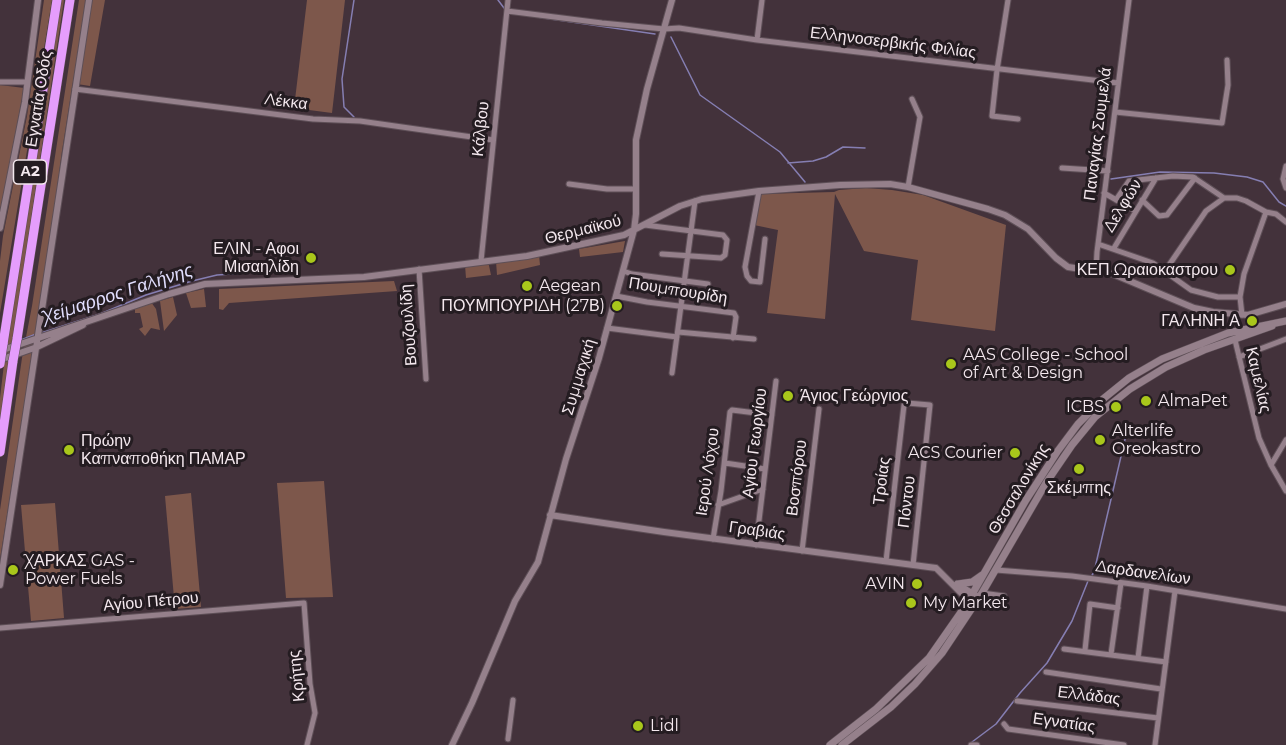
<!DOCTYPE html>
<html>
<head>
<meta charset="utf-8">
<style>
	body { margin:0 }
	canvas { display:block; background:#43323b }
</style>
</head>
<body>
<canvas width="1286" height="745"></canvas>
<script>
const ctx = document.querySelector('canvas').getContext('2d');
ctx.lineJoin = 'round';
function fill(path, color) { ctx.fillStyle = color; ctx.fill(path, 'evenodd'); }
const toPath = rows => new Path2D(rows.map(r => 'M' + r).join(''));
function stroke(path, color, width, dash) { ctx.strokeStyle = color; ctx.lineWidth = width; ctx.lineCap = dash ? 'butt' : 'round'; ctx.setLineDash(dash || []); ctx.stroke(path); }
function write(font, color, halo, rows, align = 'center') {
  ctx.font = font + ' Montserrat,sans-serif'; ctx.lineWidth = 6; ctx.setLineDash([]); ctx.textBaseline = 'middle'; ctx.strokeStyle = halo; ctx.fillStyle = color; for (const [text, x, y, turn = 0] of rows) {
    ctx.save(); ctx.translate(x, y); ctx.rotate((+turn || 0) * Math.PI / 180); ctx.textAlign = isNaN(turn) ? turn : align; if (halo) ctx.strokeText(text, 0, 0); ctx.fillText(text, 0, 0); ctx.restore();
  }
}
const green = toPath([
	[44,0,52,0,0,313,0,261,3,236,27,116],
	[61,0,64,0,0,425,0,398,4,364],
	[79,0,86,0,62,151,48,256,0,559,0,510,22,358,32,306],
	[91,0,105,0,90,86,77,84],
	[307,0,345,0,332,113,294,108],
	[0,85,24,88,0,215],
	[866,188,892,190,923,195,1006,225,995,331,911,320,918,260,864,251,835,194,825,319,767,313,778,230,754,225,760,194,834,192,839,190],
	[625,241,623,252,580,257,579,249],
	[539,255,540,265,497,275,496,261],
	[488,261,491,275,466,278,465,265],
	[394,281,397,291,229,303,223,310,219,309,219,289],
	[204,289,206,307,191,308,186,293],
	[173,297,177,315,164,331,160,301],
	[151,302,156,309,160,330,151,328,145,336,139,329,143,327,140,313,135,313,135,309],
	[324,481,333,597,286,598,277,483],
	[191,493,201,607,175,609,165,496],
	[55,503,64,618,31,621,21,505]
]);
const stream = toPath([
	[354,0,342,79,344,107,354,117],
	[498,0,504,8],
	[537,17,655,34],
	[671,37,700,95,780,152,805,182],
	[788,163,813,161,826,157,843,147,865,148],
	[1111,179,1160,172,1214,173,1247,177,1263,182,1279,202,1286,206],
	[41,333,100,314,146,295,192,281,217,275,246,273],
	[21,340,36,334],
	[1091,577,1094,572,1126,435],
	[972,742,996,724,1020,693,1047,663,1072,621,1088,581]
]);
const minor = toPath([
	[1008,0,997,70,992,116,1018,119],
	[507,11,602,23,664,29,679,28,757,40,1118,83],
	[757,40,762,0],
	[0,82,26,82],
	[75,89,313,119,360,121,493,140],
	[1115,112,1222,123,1228,85,1227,60],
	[1286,166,1283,179,1286,188],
	[1062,168,1108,171],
	[569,184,607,189,636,189],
	[908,187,920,117,912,99],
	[759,191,745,267,747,276,751,281,760,282,765,239],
	[1104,193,1136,211],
	[1116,200,1129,181,1173,176,1193,177,1224,198],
	[1142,200,1159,216,1167,215,1195,178],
	[645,225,723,235,727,240,725,255,721,258,662,254],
	[1098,244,1153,263,1191,290,1218,297,1240,297],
	[1114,248,1156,178],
	[481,261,508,0],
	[419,269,426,379],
	[623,271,632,274,708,284],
	[1096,271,1097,252,1129,0],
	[1165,271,1206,211,1224,198,1237,198,1246,201,1266,212,1276,214,1286,222],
	[616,296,647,302,734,313,736,317,733,338],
	[1242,315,1240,297,1244,274,1266,212],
	[607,328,677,337],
	[678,332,754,339],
	[1235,340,1259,438,1271,465,1286,491],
	[1239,357,1286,339],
	[672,373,695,201],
	[725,463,765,469],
	[1271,465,1286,440],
	[718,505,763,489],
	[713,539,721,491,730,412,732,410,772,415],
	[756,545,776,381],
	[802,551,819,409],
	[886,561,904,405,907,403,930,405,913,565],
	[996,570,1072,576,1147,586,1286,609],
	[982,593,1004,596],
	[0,628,304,603,310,684,315,713,307,745],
	[1064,649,1166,662],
	[1085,650,1090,604,1118,608],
	[1111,654,1121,583],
	[1138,658,1147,586],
	[1046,672,1161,689],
	[1017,701,1158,718],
	[1004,724,1008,729,1124,745],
	[508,739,513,700],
	[971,745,977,745],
	[1155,745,1175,591]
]);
const tertiary = toPath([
	[0,228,25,102,38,0],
	[0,351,169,294,205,284,364,277,527,256,624,235,680,206,702,199,759,191,840,185,890,184,908,187,988,209,1005,215,1028,229,1056,258,1068,267,1113,274,1194,308,1213,312,1248,315,1286,304],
	[0,360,37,347,83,325],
	[550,515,664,532,936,568,961,593,973,601],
	[957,584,977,596],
	[0,585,89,0],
	[452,745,472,703,515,601,538,562,566,459,599,358,634,230,636,214,636,140,647,89,672,0]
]);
const secondary = toPath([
	[958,584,972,582,982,575],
	[830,745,876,709,929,658,966,605,1026,500,1057,452,1078,424,1103,399,1129,378,1162,359,1228,333,1286,321],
	[842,745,891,707,915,684,942,653,982,593,1046,483,1072,445,1095,417,1130,389,1166,367,1204,350,1272,326]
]);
const motorway = toPath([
	[17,339,70,0],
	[3,344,57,0],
	[0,452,13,361]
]);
const motorwayBridge = toPath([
	[13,361,17,339],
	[0,364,3,344]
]);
const markers = [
	[311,258,6,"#a9c71b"],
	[1230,270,6,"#a9c71b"],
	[527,286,6,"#a9c71b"],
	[617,306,6,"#a9c71b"],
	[1252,321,6,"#a9c71b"],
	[951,364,6,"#a9c71b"],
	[788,396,6,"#a9c71b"],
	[1146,401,6,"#a9c71b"],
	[1116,407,6,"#a9c71b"],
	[1100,440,6,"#a9c71b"],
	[69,450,6,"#a9c71b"],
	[1015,453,6,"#a9c71b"],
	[1079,469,6,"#a9c71b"],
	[13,570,6,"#a9c71b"],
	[917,584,6,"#a9c71b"],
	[911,603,6,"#a9c71b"],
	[638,726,6,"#a9c71b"]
];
const shields = [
	[30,172,33]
];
const shieldNames = [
	["Α2",30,172]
];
const streetNames = [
	["Ελληνοσερβικής Φιλίας",893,43,7],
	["Εγνατία Οδός",39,99,-81],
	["Λέκκα",286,102,7],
	["Κάλβου",481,129,-84],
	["Παναγίας Σουμελά",1098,134,-83],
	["Δελφών",1123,206,-59],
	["Θερμαϊκού",583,230,-14],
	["Πουμπουρίδη",678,291,9],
	["Βουζουλίδη",409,325,-94],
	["Συμμαχική",579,377,-73],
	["Καμελίας",1258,380,77],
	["Αγίου Γεωργίου",755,443,-83],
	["Ιερού Λόχου",708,472,-82],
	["Βοσπόρου",797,478,-83],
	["Τροίας",882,481,-83],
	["Θεσσαλονίκης",1019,489,-59],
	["Πόντου",907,502,-83],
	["Γραβιάς",757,531,8],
	["Δαρδανελίων",1143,573,8],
	["Αγίου Πέτρου",151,602,-5],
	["Κρήτης",297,676,-96],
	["Ελλάδας",1089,696,7],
	["Εγνατίας",1064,723,8]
];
const poiNames = [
	["ΕΛΙΝ - Αφοι",299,249,"right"],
	["Μισαηλίδη",299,267,"right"],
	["ΚΕΠ Ωραιοκαστρου",1218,270,"right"],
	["Aegean",539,286],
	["ΠΟΥΜΠΟΥΡΙΔΗ (27Β)",605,306,"right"],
	["ΓΑΛΗΝΗ Α",1240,321,"right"],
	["AAS College - School",963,355],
	["of Art & Design",963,373],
	["Άγιος Γεώργιος",800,396],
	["AlmaPet",1158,401],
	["ICBS",1104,407,"right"],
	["Alterlife",1112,431],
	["Oreokastro",1112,449],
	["Πρώην",81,441],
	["Καπναποθήκη ΠΑΜΑΡ",81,459],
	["ACS Courier",1003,453,"right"],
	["Σκέμπης",1079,488,"center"],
	["ΧΑΡΚΑΣ GAS -",25,561],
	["Power Fuels",25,579],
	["AVIN",905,584,"right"],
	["My Market",923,603],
	["Lidl",650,726]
];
const waterNames = [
	["Χείμαρρος Γαλήνης",118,294,-18]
];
fill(green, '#7d574b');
stroke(stream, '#857eb2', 1.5);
stroke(minor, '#5e4f57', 7);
stroke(tertiary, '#5e4f57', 8);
stroke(secondary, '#5e4f57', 8);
stroke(motorway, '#5e4f57', 10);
stroke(minor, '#95808b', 5);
stroke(tertiary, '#95808b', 6);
stroke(secondary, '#95808b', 7);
stroke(motorway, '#e59dfc', 9);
stroke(motorwayBridge, '#5e4f57', 10, []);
stroke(motorwayBridge, '#e59dfc', 9);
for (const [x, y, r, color] of markers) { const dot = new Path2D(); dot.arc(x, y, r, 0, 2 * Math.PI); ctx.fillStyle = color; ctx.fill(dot); stroke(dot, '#241c21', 2); }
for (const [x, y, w] of shields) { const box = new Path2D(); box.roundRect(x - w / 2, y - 12, w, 24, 4.5); ctx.fillStyle = '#241c21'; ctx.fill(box); stroke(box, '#f4e8ee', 1.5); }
write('bold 15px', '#f4e8ee', null, shieldNames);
write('16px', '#f4e8ee', '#241c21', streetNames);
write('16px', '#f4e8ee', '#241c21', poiNames, 'left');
write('italic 18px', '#e1defe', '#241c21', waterNames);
</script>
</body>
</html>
